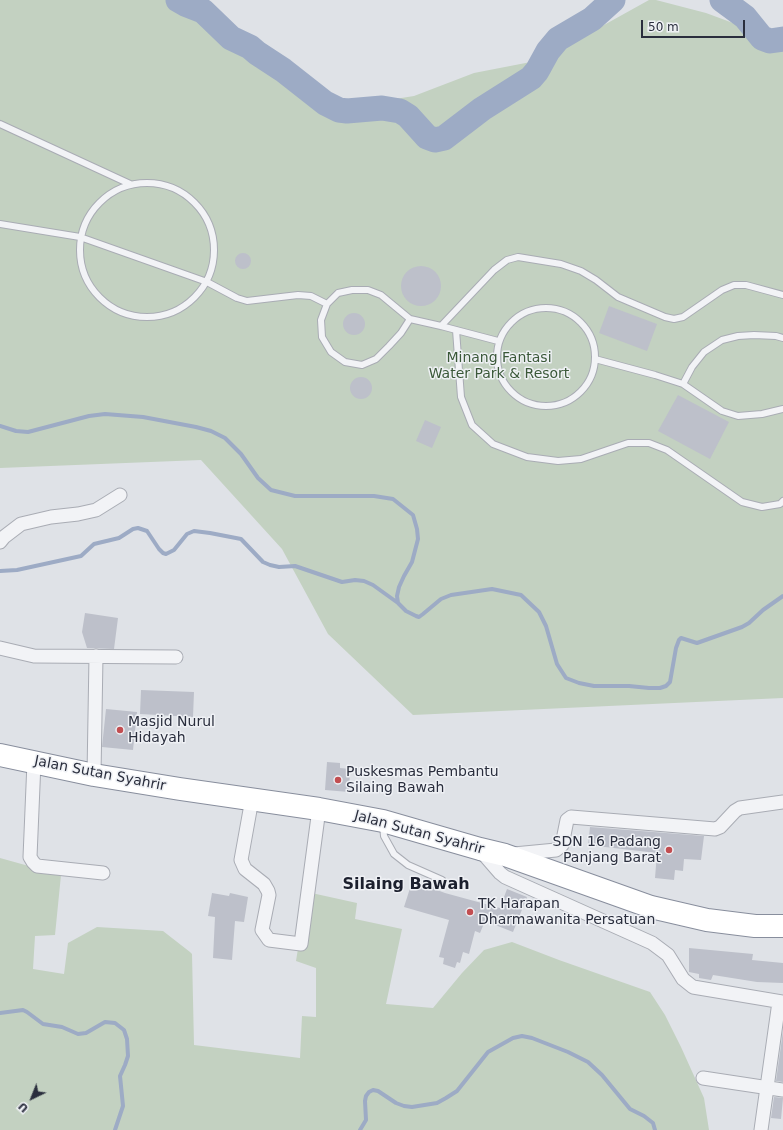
<!DOCTYPE html>
<html>
<head>
<meta charset="utf-8">
<style>
	body { margin:0 }
	#map { position:relative; width:783px; height:1130px; overflow:hidden; background:#dfe2e7; font-family:"DejaVu Sans",sans-serif }
	canvas { display:block }
	.north { position:absolute; left:12px; top:1078px; width:40px; height:40px; -webkit-text-stroke:3px #eff1f5; paint-order:stroke; rotate:223deg; font-size:11px; font-weight:700; line-height:16px; text-align:center; color:#2a2e3d }
	.north::after { content:''; display:block; margin:auto; width:14px; height:18px; background:#2a2e3d; clip-path:polygon(50% 0,100% 100%,50% 72%,0 100%) }
	.scale { position:absolute; left:641px; top:20px; width:104px; height:18px; box-sizing:border-box; border:2px solid #2a2e3d; border-top:0; padding-left:5px; font-size:12px; line-height:14px; white-space:nowrap; color:#2a2e3d; -webkit-text-stroke:3px #eff1f5; paint-order:stroke }
</style>
</head>
<body>
<div id="map">
<canvas width="783" height="1130"></canvas>
<div class="north">U</div>
<div class="scale">50 m</div>
</div>
<script>
const ctx = document.querySelector('canvas').getContext('2d');
ctx.lineJoin = 'round';
function fill(path, color) { ctx.fillStyle = color; ctx.fill(path, 'evenodd'); }
const toPath = rows => new Path2D(rows.map(r => 'M' + r).join(''));
function stroke(path, color, width, dash) { ctx.strokeStyle = color; ctx.lineWidth = width; ctx.lineCap = dash ? 'butt' : 'round'; ctx.setLineDash(dash || []); ctx.stroke(path); }
function write(font, color, halo, rows, align = 'center') {
  ctx.font = font + ' "DejaVu Sans",sans-serif'; ctx.lineWidth = 3; ctx.setLineDash([]); ctx.textBaseline = 'middle'; ctx.strokeStyle = halo; ctx.fillStyle = color; for (const [text, x, y, turn = 0] of rows) {
    ctx.save(); ctx.translate(x, y); ctx.rotate((+turn || 0) * Math.PI / 180); ctx.textAlign = isNaN(turn) ? turn : align; if (halo) ctx.strokeText(text, 0, 0); ctx.fillText(text, 0, 0); ctx.restore();
  }
}
const green = toPath([
	[0,0,182,0,243,43,292,92,338,108,414,96,474,73,541,60,649,0,656,0,706,13,779,40,783,40,783,698,413,715,328,634,282,549,201,460,0,468],
	[0,858,61,875,55,935,35,936,33,969,64,974,68,943,97,927,163,931,190,952,192,954,194,1045,300,1058,302,1016,316,1017,316,968,296,961,307,892,357,903,355,919,402,929,386,1004,433,1008,462,973,484,950,512,942,559,960,650,992,665,1015,681,1047,704,1098,709,1130,0,1130]
]);
const stream = toPath([
	[0,426,16,431,28,432,89,416,105,414,143,417,196,427,211,431,225,438,241,454,258,478,271,490,295,496,374,496,393,499,413,515,417,529,418,539,412,562,404,576,399,587,397,596,398,603],
	[0,571,17,570,81,556,94,544,119,538,133,529,138,528,147,531,159,549,163,553,166,554,174,550,187,534,194,531,210,533,241,539,263,562,270,565,279,567,295,566,342,582,355,580,364,581,373,585,398,603,406,611,416,616,419,617,423,614,441,599,451,595,492,589,521,595,539,612,546,626,557,664,566,678,579,683,594,686,629,686,649,688,660,688,666,686,670,682,676,648,679,640,681,638,697,643,742,627,749,623,763,610,783,596],
	[0,1013,23,1010,27,1012,43,1024,62,1027,78,1034,86,1033,105,1022,115,1023,124,1030,127,1039,128,1056,125,1065,120,1076,123,1106,115,1130],
	[360,1130,366,1120,365,1101,366,1096,369,1092,373,1090,378,1091,396,1103,404,1106,412,1107,437,1103,446,1098,457,1091,488,1052,513,1038,522,1036,532,1038,568,1052,588,1062,602,1075,630,1109,644,1116,653,1123,655,1130]
]);
const river = toPath([
	[178,0,185,4,203,11,231,38,250,47,257,53,283,70,325,103,339,110,347,111,382,108,400,111,408,116,427,137,435,140,444,138,482,109,531,78,537,71,548,51,558,39,592,19,613,0],
	[722,0,745,17,762,38,770,41,783,39]
]);
const building = toPath([
	'235 261a8 8 0 1 1 16 0a8 8 0 1 1-16 0Z',
	'401 286a20 20 0 1 1 40 0a20 20 0 1 1-40 0Z',
	[609,306,657,324,647,351,599,333],
	'343 324a11 11 0 1 1 22 0a11 11 0 1 1-22 0Z',
	'350 388a11 11 0 1 1 22 0a11 11 0 1 1-22 0Z',
	[678,395,729,422,710,459,658,431],
	[425,420,441,427,432,448,416,441],
	[85,613,118,618,114,649,87,648,82,632],
	[141,690,194,692,193,717,140,714],
	[106,709,137,712,133,750,102,747],
	[327,762,340,763,340,768,350,769,349,792,325,790],
	[590,827,704,836,701,860,684,859,683,871,675,870,674,880,655,878,657,853,588,845],
	[412,882,420,884,420,883,437,888,437,890,445,893,500,908,507,889,527,897,513,932,485,921,480,933,475,931,469,954,463,952,460,963,457,962,455,968,443,964,444,958,439,957,449,920,404,907],
	[212,893,229,896,230,893,248,897,244,922,235,921,232,960,213,958,215,917,208,916],
	[689,948,753,954,752,960,783,963,783,983,757,982,713,975,711,980,699,978,699,974,689,972],
	[783,1031,783,1082,776,1081],
	[774,1097,783,1098,781,1119,771,1118]
]);
const lane = toPath([
	[0,124,130,184],
	'80 250a67 67 0 1 1 134 0a67 67 0 1 1-134 0Z',
	[0,224,80,237,207,282,237,298,247,301,298,295,311,296,327,304],
	[352,290,368,290,381,295,410,319,401,333,389,346,376,359,362,365,345,362,331,352,322,337,321,320,327,304,338,293,352,290],
	'497 357a49 49 0 1 1 98 0a49 49 0 1 1-98 0Z',
	[410,319,441,326,498,341],
	[441,326,494,270,507,260,518,257,561,264,581,271,596,280,618,297,665,317,674,319,683,317,722,290,734,285,746,285,783,295],
	[456,330,461,397,472,425,493,444,527,457,558,461,581,459,628,443,649,443,667,450,742,502,762,507,780,504,783,501],
	[595,359,655,375,683,384,722,411,738,416,762,414,783,409],
	[683,384,692,367,704,352,722,340,738,336,754,335,776,336,783,338],
	[383,826,384,836,394,854,408,865,442,880]
]);
const street = toPath([
	[0,542,4,537,21,524,51,517,78,514,96,510,120,495],
	[0,648,34,656,176,657],
	[34,762,30,857,33,862,37,866,103,873],
	[94,775,96,656],
	[252,799,241,860,245,869,264,884,268,891,269,895,262,930,269,940,301,944,319,809],
	[480,850,500,873,505,877,652,943,668,955,683,979,693,987,783,1002],
	[514,854,556,850,562,845,567,820,571,817,715,829,720,827,735,811,740,808,783,802],
	[703,1078,783,1090],
	[761,1130,779,1002]
]);
const highway = toPath([
	[0,755,94,775,180,789,319,809,383,821,480,849,505,855,651,907,707,920,755,926,783,926]
]);
const markers = [
	[120,730,4,"#c24e51"],
	[338,780,4,"#c24e51"],
	[669,850,4,"#c24e51"],
	[470,912,4,"#c24e51"]
];
const parkNames = [
	["Minang Fantasi",499,358],
	["Water Park & Resort",499,374]
];
const poiNames = [
	["Masjid Nurul",128,722],
	["Hidayah",128,738],
	["Puskesmas Pembantu",346,772],
	["Silaing Bawah",346,788],
	["SDN 16 Padang",661,842,"right"],
	["Panjang Barat",661,858,"right"],
	["TK Harapan",478,904],
	["Dharmawanita Persatuan",478,920]
];
const streetNames = [
	["Jalan Sutan Syahrir",100,774,11],
	["Jalan Sutan Syahrir",419,833,15]
];
const quarterNames = [
	["Silaing Bawah",406,885]
];
fill(green, '#c3d1c1');
stroke(stream, '#9dabc5', 4);
stroke(river, '#9dabc5', 25);
fill(building, '#bdc0ca');
stroke(lane, '#a9acb4', 8);
stroke(street, '#a9acb4', 15);
stroke(highway, '#888e9d', 24);
stroke(lane, '#f2f3f6', 6);
stroke(street, '#f2f3f6', 13);
stroke(highway, '#fff', 22);
for (const [x, y, r, color] of markers) { const dot = new Path2D(); dot.arc(x, y, r, 0, 2 * Math.PI); ctx.fillStyle = color; ctx.fill(dot); stroke(dot, '#eff1f5', 1.5); }
write('14px', '#3a5838', '#eff1f5', parkNames);
write('14px', '#2a2e3d', '#eff1f5', poiNames, 'left');
write('14px', '#2a2e3d', '#eff1f5', streetNames);
write('bold 16px', '#1c202e', '#eff1f5', quarterNames);
</script>
</body>
</html>
